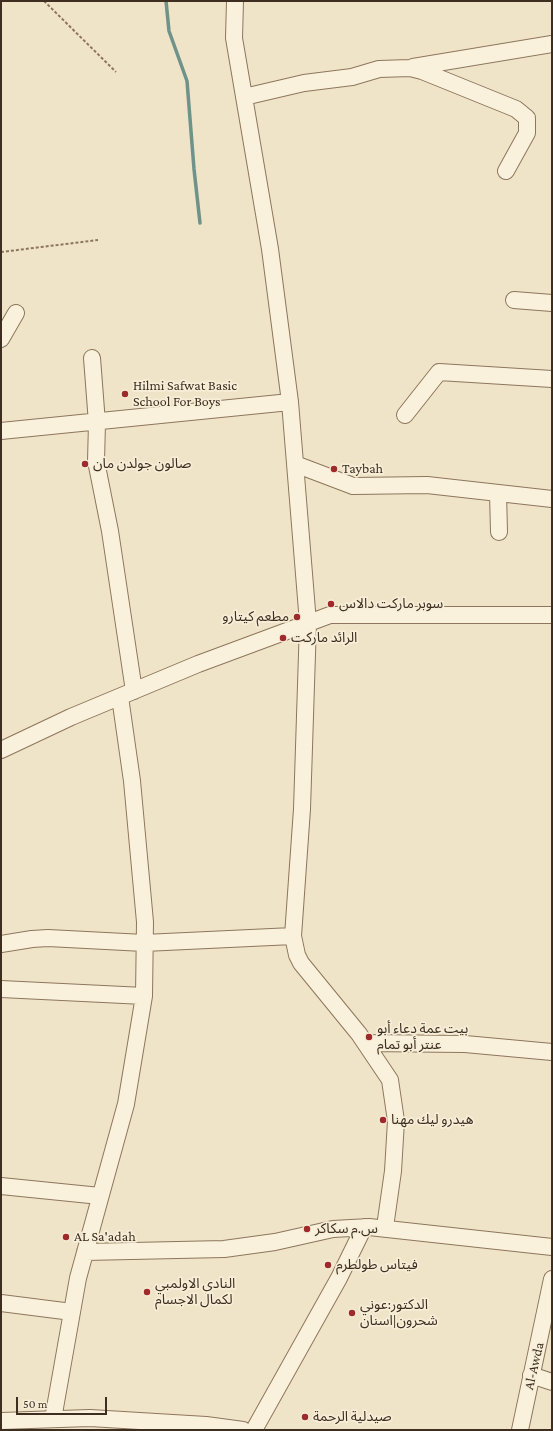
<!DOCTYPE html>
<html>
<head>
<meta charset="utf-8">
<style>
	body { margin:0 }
	#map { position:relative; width:553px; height:1431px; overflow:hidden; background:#f0e4c8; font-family:"Crimson Pro",serif }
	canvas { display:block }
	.frame { position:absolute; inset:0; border:2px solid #3d2e20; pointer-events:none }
	.scale { position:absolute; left:16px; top:1397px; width:91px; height:18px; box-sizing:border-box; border:2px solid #3d2e20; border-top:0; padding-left:5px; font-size:12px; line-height:14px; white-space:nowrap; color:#3d2e20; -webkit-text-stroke:3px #f7eed8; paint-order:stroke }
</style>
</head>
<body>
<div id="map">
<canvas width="553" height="1431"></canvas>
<div class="frame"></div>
<div class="scale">50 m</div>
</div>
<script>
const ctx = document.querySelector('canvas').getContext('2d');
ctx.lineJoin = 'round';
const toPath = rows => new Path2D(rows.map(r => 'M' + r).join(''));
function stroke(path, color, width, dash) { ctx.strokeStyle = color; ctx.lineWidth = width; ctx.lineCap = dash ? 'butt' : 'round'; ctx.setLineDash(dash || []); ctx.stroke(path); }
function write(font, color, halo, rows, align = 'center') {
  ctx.font = font + ' "Crimson Pro","Noto Sans Arabic",serif'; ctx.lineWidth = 3.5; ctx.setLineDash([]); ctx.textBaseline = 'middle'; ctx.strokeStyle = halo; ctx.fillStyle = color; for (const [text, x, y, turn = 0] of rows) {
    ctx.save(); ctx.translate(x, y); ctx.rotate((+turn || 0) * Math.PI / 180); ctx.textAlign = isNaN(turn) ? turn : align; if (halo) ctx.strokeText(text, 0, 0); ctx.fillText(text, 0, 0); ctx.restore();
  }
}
const stream = toPath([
	[166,1,169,31,187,81,194,169,200,223]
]);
const path = toPath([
	[44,1,116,72],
	[1,252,98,240]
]);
const minor = toPath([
	[235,1,234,38,270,249,290,402,308,623,302,809,293,936,297,955,301,963,359,1034,390,1080,396,1121,393,1171,385,1227],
	[413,67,552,44],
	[244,97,304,83,352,77,379,69,410,68,422,71,516,109,527,118,527,133,506,171],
	[514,300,552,303],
	[1,339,16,313],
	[92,358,97,423,96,461,110,531,134,691],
	[405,415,439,372,552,379],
	[1,431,290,402],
	[295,464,353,486,427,485,552,499],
	[498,493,499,532],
	[1,750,71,717,198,664,330,615,552,615],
	[1,944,32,939,48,938,144,943,293,936],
	[1,989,144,996],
	[365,1043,465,1044,552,1052],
	[1,1186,100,1196],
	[85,1252,224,1249,275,1242,333,1229,369,1227,552,1247],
	[1,1303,72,1312],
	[531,1375,552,1382],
	[53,1419,78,1278,126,1104,144,996,145,922,132,781,120,697],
	[1,1421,90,1418,206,1425,243,1430],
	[254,1430,339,1278,364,1227],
	[520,1430,552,1279]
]);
const markers = [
	[125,394,4,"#9e2a2b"],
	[85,464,4,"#9e2a2b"],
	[334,469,4,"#9e2a2b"],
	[331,604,4,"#9e2a2b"],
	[297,617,4,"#9e2a2b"],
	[283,638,4,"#9e2a2b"],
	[369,1037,4,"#9e2a2b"],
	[383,1120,4,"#9e2a2b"],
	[307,1229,4,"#9e2a2b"],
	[66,1237,4,"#9e2a2b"],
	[328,1265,4,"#9e2a2b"],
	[147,1292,4,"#9e2a2b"],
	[352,1313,4,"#9e2a2b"],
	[305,1417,4,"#9e2a2b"]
];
const poiNames = [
	["Hilmi Safwat Basic",133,386],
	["School For Boys",133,402],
	["صالون جولدن مان",93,464],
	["Taybah",342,469],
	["سوبر ماركت دالاس",339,604],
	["مطعم كيتارو",289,617,"right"],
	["الرائد ماركت",291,638],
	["بيت عمة دعاء أبو",377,1029],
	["عنتر أبو تمام",377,1045],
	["هيدرو ليك مهنا",391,1120],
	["س.م سكاكر",315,1229],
	["AL Sa'adah",74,1237],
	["فيتاس طولطرم",336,1265],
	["النادي الاولمبي",155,1284],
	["لكمال الاجسام",155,1300],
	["الدكتور:عوني",360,1305],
	["شحرون|اسنان",360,1321],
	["صيدلية الرحمة",313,1417]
];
const streetNames = [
	["Al-Awda",534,1366,-77]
];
stroke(stream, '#6f938a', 3.5);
stroke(minor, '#8d765c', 18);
stroke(path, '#8d765c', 2, [3, 2]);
stroke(minor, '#faf1dc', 16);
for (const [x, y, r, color] of markers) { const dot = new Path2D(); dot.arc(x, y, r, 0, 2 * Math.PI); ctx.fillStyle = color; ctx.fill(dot); stroke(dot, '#f7eed8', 1.5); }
write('14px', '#3d2e20', '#f7eed8', poiNames, 'left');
write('14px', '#3d2e20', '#f7eed8', streetNames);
</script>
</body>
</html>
